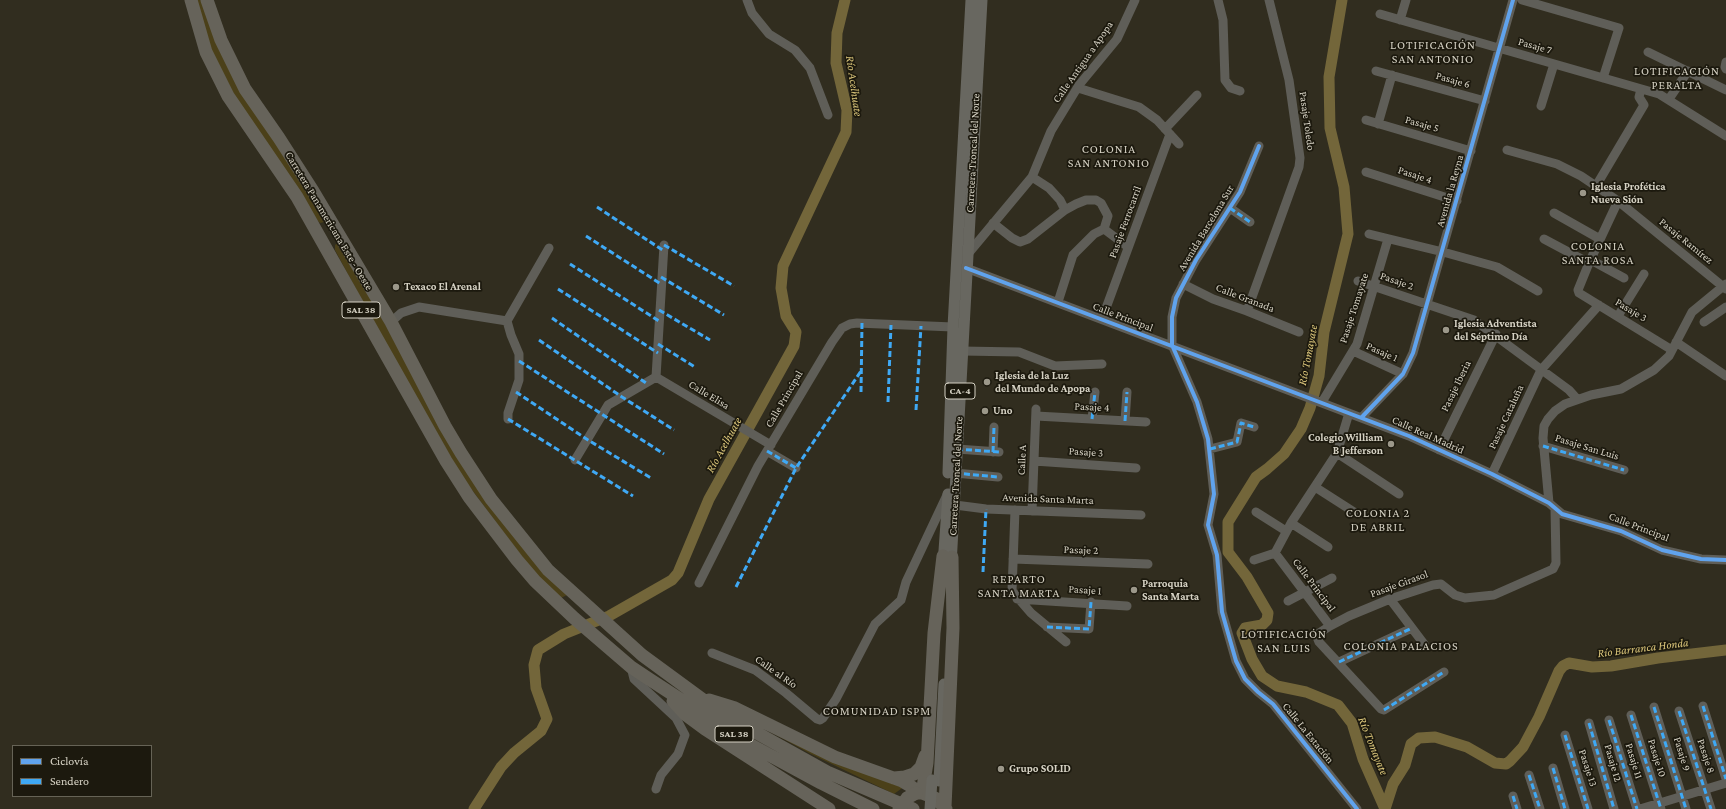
<!DOCTYPE html>
<html>
<head>
<meta charset="utf-8">
<style>
	body { margin:0 }
	#map { position:relative; width:1726px; height:809px; overflow:hidden; background:#312d1f; font-family:"Crimson Pro",serif }
	canvas { display:block }
	.legend { position:absolute; left:12px; top:745px; width:140px; height:52px; box-sizing:border-box; background:#1c190e; border:1px solid #666356; margin:0; padding:5px 7px; list-style:none; font-size:12px; color:#d5d1c3 }
	.legend li { display:flex; align-items:center; gap:8px; height:20px }
	.legend b { width:20px; border:1px solid #666356 }
</style>
</head>
<body>
<div id="map">
<canvas width="1726" height="809"></canvas>
<ul class="legend">
<li><b style="height:5px;background:#60a3ed"></b>Ciclovía</li>
<li><b style="height:5px;background:#3fa9f5"></b>Sendero</li>
</ul>
</div>
<script>
const ctx = document.querySelector('canvas').getContext('2d');
ctx.lineJoin = 'round';
function fill(path, color) { ctx.fillStyle = color; ctx.fill(path, 'evenodd'); }
const toPath = rows => new Path2D(rows.map(r => 'M' + r).join(''));
function stroke(path, color, width, dash) { ctx.strokeStyle = color; ctx.lineWidth = width; ctx.lineCap = dash ? 'butt' : 'round'; ctx.setLineDash(dash || []); ctx.stroke(path); }
function write(font, color, halo, rows, align = 'center') {
  ctx.font = font + ' "Crimson Pro",serif'; ctx.lineWidth = 3.5; ctx.setLineDash([]); ctx.textBaseline = 'middle'; ctx.strokeStyle = halo; ctx.fillStyle = color; for (const [text, x, y, turn = 0] of rows) {
    ctx.save(); ctx.translate(x, y); ctx.rotate((+turn || 0) * Math.PI / 180); ctx.textAlign = isNaN(turn) ? turn : align; if (halo) ctx.strokeText(text, 0, 0); ctx.fillText(text, 0, 0); ctx.restore();
  }
}
const green = toPath([
	[196,0,204,0,275,140,324,222,320,223,317,220,237,100,211,50],
	[338,243,341,244,440,424,567,595,559,599,531,569,461,475,372,319,335,250,335,245],
	[765,729,905,786,894,794,811,754]
]);
const river = toPath([
	[1342,0,1329,77,1330,128,1344,187,1348,234,1324,332,1319,376,1310,408,1301,429,1284,454,1267,469,1256,477,1228,522,1228,552,1247,577,1268,613,1267,620,1262,625,1245,628,1242,633,1252,659,1262,676,1277,686,1306,692,1338,705,1352,723,1363,759,1385,809],
	[474,809,501,767,514,753,541,731,547,719,536,688,534,665,538,650,564,634,609,616,672,580,678,573,709,499,794,346,796,332,786,316,781,288,783,266,846,132,847,110,836,63,837,33,845,0],
	[1385,809,1393,784,1405,765,1411,744,1419,738,1435,737,1467,747,1495,763,1506,764,1510,761,1523,747,1539,717,1559,671,1563,666,1569,663,1592,667,1611,666,1658,658,1726,650]
]);
const minor = toPath([
	[747,0,752,13,769,34,795,50,810,68,828,115],
	[1218,0,1223,20,1225,80,1231,88,1240,91],
	[1522,0,1619,28,1603,78],
	[1380,14,1659,94,1726,136],
	[1400,20,1406,0],
	[1648,52,1726,90],
	[1726,62,1725,67,1726,69],
	[1376,71,1485,101],
	[1078,88,1139,107,1157,120,1179,144],
	[1669,99,1688,71],
	[1541,106,1554,64],
	[1366,120,1471,151],
	[1378,124,1392,75],
	[1165,129,1197,95],
	[1259,146,1240,192,1196,260,1176,298,1172,317,1172,345,1197,402,1208,439,1214,494,1208,525,1217,555,1222,612,1236,661,1245,679,1258,692,1273,704,1357,809],
	[1507,150,1557,164,1581,176,1618,201,1726,289],
	[1366,172,1457,201],
	[1032,177,1049,188,1060,200,1065,210],
	[1596,186,1644,105,1639,97,1641,89],
	[1618,201,1589,263,1578,290,1579,293,1672,350],
	[1230,208,1250,222],
	[1554,213,1600,239],
	[993,223,1012,238,1020,242,1028,239,1065,210,1076,204,1086,200,1096,200,1101,203,1108,216,1104,229],
	[1104,229,1128,247],
	[1369,234,1443,252,1497,267,1538,291],
	[1544,239,1589,263],
	[967,255,1032,177,1051,131,1079,85,1117,39,1135,0],
	[1591,260,1624,278],
	[966,268,1409,436,1492,474,1549,503,1562,514,1621,531,1662,550,1701,559,1726,560],
	[1358,281,1474,320,1569,390,1577,399],
	[1183,284,1213,299,1247,311,1299,332],
	[1058,302,1073,255,1094,234,1104,229],
	[1247,311,1299,167,1300,158,1289,80,1269,0],
	[1618,316,1644,274],
	[1102,319,1170,134],
	[391,322,401,313,419,307,507,321],
	[1704,322,1726,307],
	[1676,342,1726,376],
	[962,351,1019,352,1055,366,1102,364],
	[1353,351,1403,374],
	[656,377,771,445],
	[656,377,664,245],
	[1322,402,1357,344,1388,239],
	[1349,413,1337,453,1291,523,1275,553,1330,626,1319,633,1317,637,1319,642,1381,709,1384,710,1444,672],
	[1036,416,1146,422],
	[1362,417,1403,374,1413,353,1513,0],
	[508,419,508,413,519,380,519,354,511,335,507,321,549,248],
	[1092,419,1095,392],
	[1125,421,1127,392],
	[1543,446,1624,470],
	[957,449,999,452],
	[1210,449,1237,442,1241,423,1254,427],
	[1439,450,1496,334],
	[767,451,796,468],
	[993,452,994,427],
	[1337,453,1399,494],
	[575,460,608,405,656,377],
	[1034,461,1136,468],
	[955,473,998,477],
	[1492,474,1541,370,1599,305],
	[1315,487,1354,512],
	[1549,503,1543,438,1544,426,1548,419,1555,411,1565,404,1591,395,1621,389,1654,370,1669,356,1692,312,1726,284],
	[955,505,986,509,1141,515],
	[1015,510,1012,591,1031,613,1066,642],
	[1032,511,1036,409],
	[1256,512,1286,531],
	[1291,523,1328,547],
	[1013,559,1148,564],
	[1254,560,1275,553],
	[699,583,758,466,832,342,842,328,850,324,857,323,953,327],
	[1017,599,1127,606],
	[1390,599,1424,644],
	[1288,601,1332,578],
	[1330,626,1349,616,1390,599,1433,585,1441,584,1455,595,1465,598,1494,595,1553,569,1556,563,1555,509],
	[1047,627,1089,629,1091,602],
	[712,653,755,670,786,693,817,719,820,720,823,718,836,699,875,624,901,600,906,582,947,495],
	[1339,662,1412,628],
	[631,667,634,679,676,718,685,735,678,754,661,775,656,789],
	[1703,706,1726,779],
	[1654,707,1686,809],
	[1679,711,1711,809],
	[1631,715,1661,809],
	[1609,720,1637,809],
	[1589,723,1614,809],
	[1565,735,1588,809],
	[1553,768,1565,809],
	[1529,775,1540,809],
	[1513,796,1517,809],
	[1640,809,1726,783]
]);
const major = toPath([
	[948,473,953,327,971,0],
	[943,565,948,494],
	[951,565,982,0],
	[939,781,944,684]
]);
const highway = toPath([
	[191,0,206,52,228,96,297,197,446,461,469,497,517,560,535,581,574,618,631,667,649,679,749,744,821,783,873,809],
	[207,0,221,40,245,89,279,138,313,191,391,322,445,426,461,453,491,499,548,570,642,655,721,713,827,772,913,809],
	[709,700,735,708,835,757,902,781,912,787,916,793,922,793,935,798,946,809],
	[673,701,686,715,705,729,829,809],
	[894,778,905,777,914,774,921,767,925,756],
	[922,793,927,763,934,633,943,556],
	[945,807,953,628,952,557]
]);
const majorBridge = toPath([
	[930,809,932,780]
]);
const highwayBridge = toPath([
	[899,809,907,798,916,793]
]);
const quiet = toPath([
	[597,207,664,251],
	[1230,208,1250,222],
	[586,236,661,284],
	[664,245,734,286],
	[570,264,659,321],
	[661,277,724,315],
	[558,289,658,353],
	[659,310,710,340],
	[552,318,646,383],
	[539,340,622,397,674,430],
	[658,344,695,367],
	[519,361,664,454],
	[516,392,588,440,651,478],
	[861,392,862,323],
	[888,402,891,325],
	[916,410,921,326],
	[508,419,633,496],
	[1092,419,1095,392],
	[1125,421,1127,392],
	[1543,446,1624,470],
	[957,449,999,452],
	[1210,449,1237,442,1241,423,1254,427],
	[767,451,796,468],
	[993,452,994,427],
	[955,473,998,477],
	[983,572,986,509],
	[736,587,796,468,861,371],
	[1047,627,1089,629,1091,602],
	[1339,662,1412,628],
	[1703,706,1726,779],
	[1654,707,1686,809],
	[1384,710,1444,672],
	[1679,711,1711,809],
	[1631,715,1661,809],
	[1609,720,1637,809],
	[1589,723,1614,809],
	[1565,735,1588,809],
	[1553,768,1565,809],
	[1529,775,1540,809],
	[1513,796,1517,809]
]);
const cycleway = toPath([
	[1259,146,1240,192,1196,260,1176,298,1172,317,1172,345,1197,402,1208,439,1214,494,1208,525,1217,555,1222,612,1236,661,1245,679,1258,692,1273,704,1357,809],
	[966,268,1409,436,1492,474,1549,503,1562,514,1621,531,1662,550,1701,559,1726,560],
	[1362,417,1403,374,1413,353,1513,0]
]);
const markers = [
	[1583,193,4,"#9c988a"],
	[396,287,4,"#9c988a"],
	[1446,330,4,"#9c988a"],
	[987,382,4,"#9c988a"],
	[985,411,4,"#9c988a"],
	[1391,444,4,"#9c988a"],
	[1134,590,4,"#9c988a"],
	[1001,769,4,"#9c988a"]
];
const shields = [
	[361,310,38],
	[960,391,30],
	[734,734,38]
];
const shieldNames = [
	["SAL 38",361,310],
	["CA-4",960,391],
	["SAL 38",734,734]
];
const streetNames = [
	["Pasaje 7",1535,46,16],
	["Calle Antigua a Apopa",1083,62,-55],
	["Pasaje 6",1453,80,16],
	["Pasaje Toledo",1307,121,82],
	["Pasaje 5",1422,124,16],
	["Carretera Troncal del Norte",973,153,-87],
	["Pasaje 4",1415,175,18],
	["Avenida la Reyna",1450,191,-74],
	["Carretera Panamericana Este - Oeste",329,221,59],
	["Pasaje Ferrocarril",1125,222,-70],
	["Avenida Barcelona Sur",1206,228,-59],
	["Pasaje Ramírez",1686,241,39],
	["Pasaje 2",1397,281,19],
	["Calle Granada",1245,298,21],
	["Pasaje Tomayate",1354,308,-72],
	["Pasaje 3",1631,310,31],
	["Calle Principal",1123,317,21],
	["Pasaje 1",1382,352,24],
	["Pasaje Iberia",1456,386,-64],
	["Calle Elisa",709,395,31],
	["Calle Principal",784,399,-60],
	["Pasaje 4",1092,407,3],
	["Pasaje Cataluña",1506,417,-65],
	["Calle Real Madrid",1428,435,24],
	["Pasaje San Luis",1587,447,17],
	["Pasaje 3",1086,452,4],
	["Calle A",1022,460,-88],
	["Carretera Troncal del Norte",956,476,-87],
	["Avenida Santa Marta",1048,499,2],
	["Calle Principal",1639,527,21],
	["Pasaje 2",1081,550,2],
	["Pasaje Girasol",1399,584,-20],
	["Calle Principal",1314,585,53],
	["Pasaje 1",1085,590,4],
	["Calle al Río",776,672,35],
	["Calle La Estación",1308,733,51],
	["Pasaje 9",1682,754,73],
	["Pasaje 8",1706,756,72],
	["Pasaje 10",1657,758,73],
	["Pasaje 11",1634,761,73],
	["Pasaje 12",1613,763,74],
	["Pasaje 13",1588,768,72]
];
const poiNames = [
	["Iglesia Profética",1591,187],
	["Nueva Sión",1591,200],
	["Texaco El Arenal",404,287],
	["Iglesia Adventista",1454,324],
	["del Séptimo Día",1454,337],
	["Iglesia de la Luz",995,376],
	["del Mundo de Apopa",995,389],
	["Uno",993,411],
	["Colegio William",1383,438,"right"],
	["B Jefferson",1383,451,"right"],
	["Parroquia",1142,584],
	["Santa Marta",1142,597],
	["Grupo SOLID",1009,769]
];
const neighbourhoodNames = [
	["LOTIFICACIÓN",1433,45],
	["SAN ANTONIO",1433,59],
	["LOTIFICACIÓN",1677,71],
	["PERALTA",1677,85],
	["COLONIA",1109,149],
	["SAN ANTONIO",1109,163],
	["COLONIA",1598,246],
	["SANTA ROSA",1598,260],
	["COLONIA 2",1378,513],
	["DE ABRIL",1378,527],
	["REPARTO",1019,579],
	["SANTA MARTA",1019,593],
	["LOTIFICACIÓN",1284,634],
	["SAN LUIS",1284,648],
	["COLONIA PALACIOS",1401,646],
	["COMUNIDAD ISPM",877,711]
];
const waterNames = [
	["Río Acelhuate",854,86,82],
	["Río Tomayate",1308,355,-79],
	["Río Acelhuate",724,445,-61],
	["Río Barranca Honda",1643,648,-7],
	["Río Tomayate",1373,746,68]
];
fill(green, '#4b4019');
stroke(river, '#73663a', 11);
stroke(minor, '#5f5e58', 9);
stroke(major, '#686760', 11);
stroke(highway, '#66635a', 13);
stroke(majorBridge, '#686760', 11);
stroke(highwayBridge, '#66635a', 13);
stroke(quiet, '#3fa9f5', 3, [6, 3]);
stroke(cycleway, '#60a3ed', 4);
for (const [x, y, r, color] of markers) { const dot = new Path2D(); dot.arc(x, y, r, 0, 2 * Math.PI); ctx.fillStyle = color; ctx.fill(dot); stroke(dot, '#1c190e', 1.5); }
for (const [x, y, w] of shields) { const box = new Path2D(); box.roundRect(x - w / 2, y - 8, w, 16, 3); ctx.fillStyle = '#1c190e'; ctx.fill(box); stroke(box, '#d5d1c3', 1); }
write('bold 10px', '#d5d1c3', null, shieldNames);
write('11px', '#d5d1c3', '#1c190e', streetNames);
write('bold 11px', '#d5d1c3', '#1c190e', poiNames, 'left');
ctx.letterSpacing = '1px';
write('12px', '#d5d1c3', '#1c190e', neighbourhoodNames);
ctx.letterSpacing = '0px';
write('italic 12px', '#dac57a', '#1c190e', waterNames);
</script>
</body>
</html>
